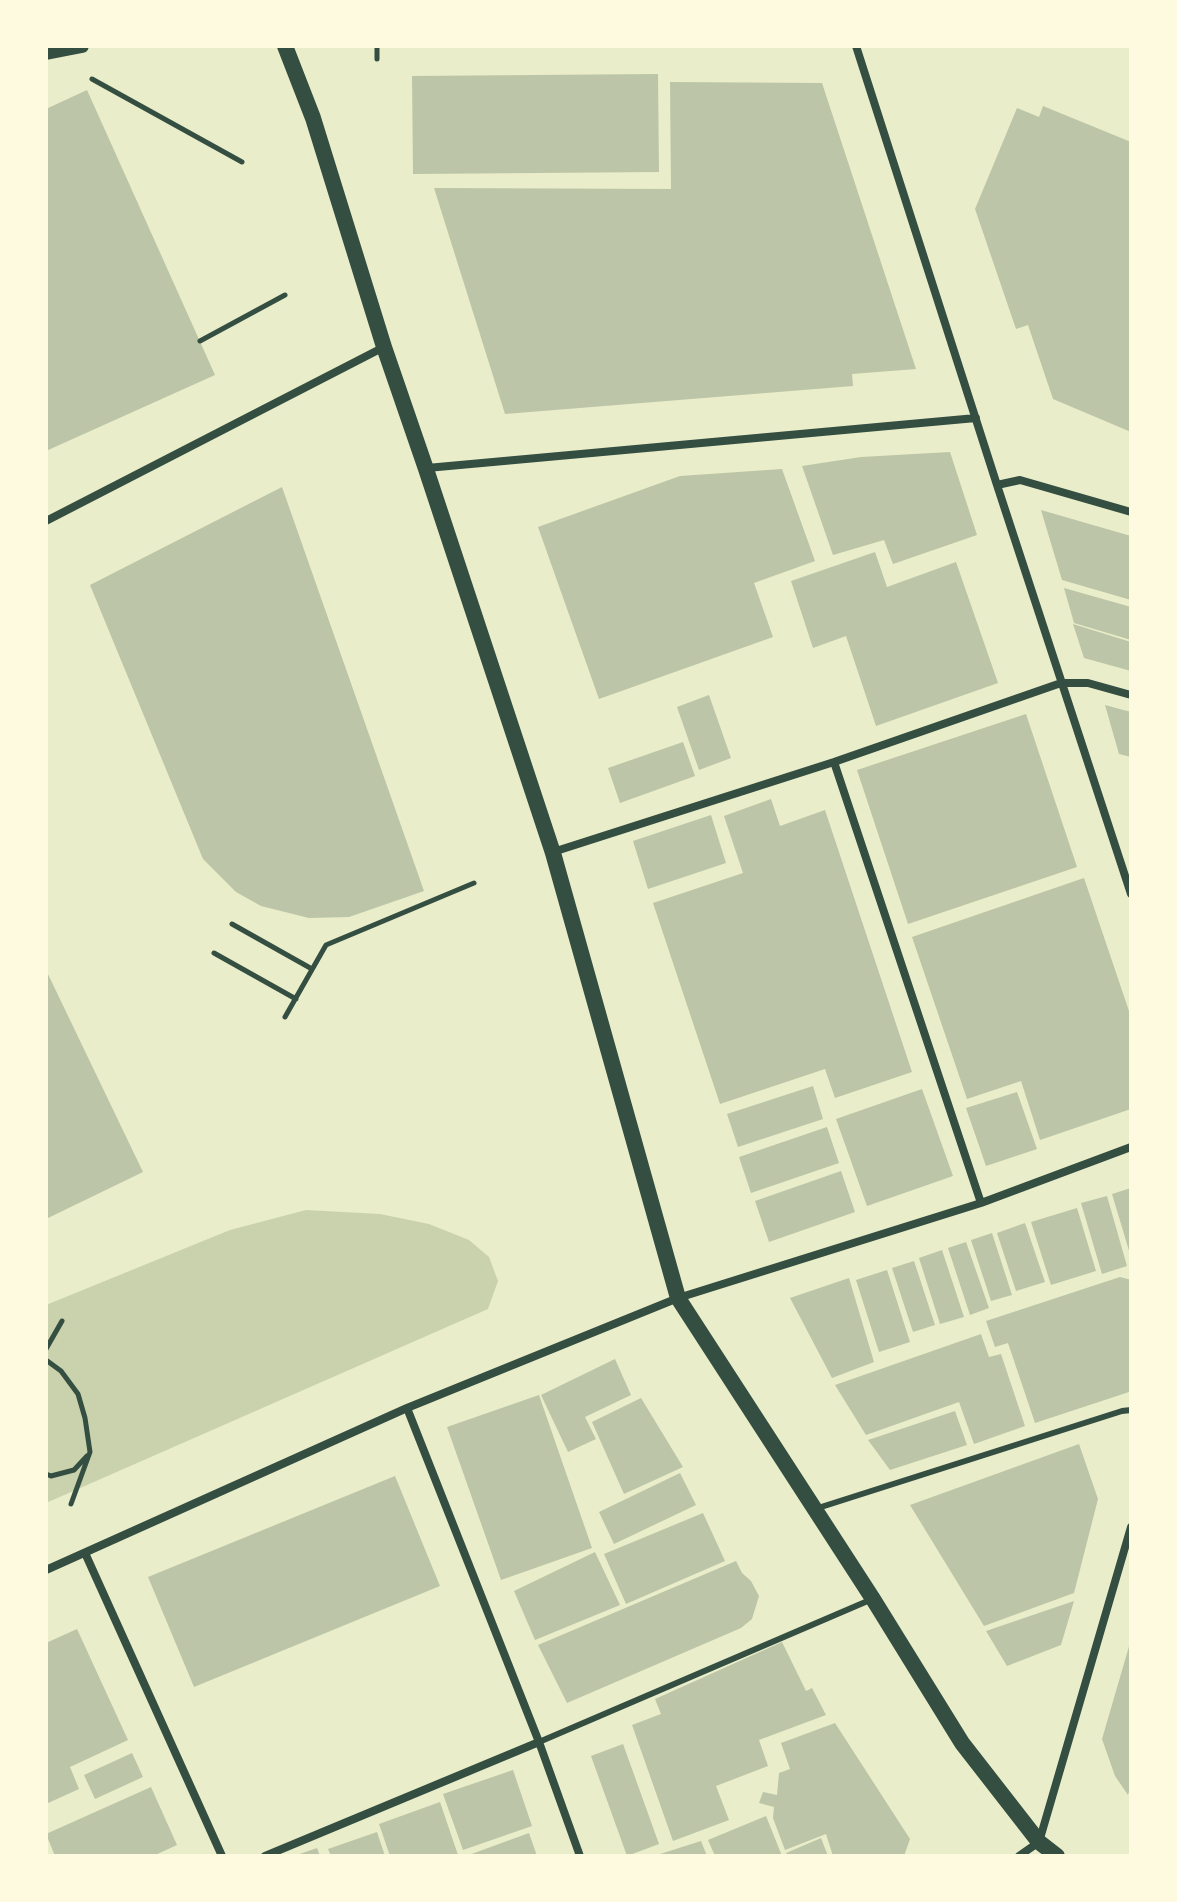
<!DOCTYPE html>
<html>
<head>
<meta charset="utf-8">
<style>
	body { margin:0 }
	#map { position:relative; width:1177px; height:1902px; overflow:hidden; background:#e9edc9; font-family:"Nunito Sans",sans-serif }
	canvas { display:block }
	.frame { position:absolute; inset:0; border:48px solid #fefae0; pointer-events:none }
</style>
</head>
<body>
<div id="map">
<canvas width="1177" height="1902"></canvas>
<div class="frame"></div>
</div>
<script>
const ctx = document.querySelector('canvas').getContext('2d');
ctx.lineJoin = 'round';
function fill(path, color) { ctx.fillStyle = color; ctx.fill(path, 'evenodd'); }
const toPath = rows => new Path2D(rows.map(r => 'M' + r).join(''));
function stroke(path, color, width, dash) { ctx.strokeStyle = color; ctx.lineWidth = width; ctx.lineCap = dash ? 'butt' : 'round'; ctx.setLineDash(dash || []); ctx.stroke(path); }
const green = toPath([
	[306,1210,380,1214,429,1224,469,1240,489,1257,498,1281,488,1309,46,1503,46,1305,230,1230]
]);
const building = toPath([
	[658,74,659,172,413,174,412,76],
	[670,82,822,83,916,369,852,374,853,386,505,414,434,188,671,189],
	[87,90,215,375,46,451,46,109],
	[1043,106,1131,142,1131,432,1053,399,1028,325,1016,329,975,209,1017,108,1039,117],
	[950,452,977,535,893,564,884,540,833,555,802,466,861,457],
	[782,469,815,561,754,583,773,637,599,699,538,527,680,476],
	[282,487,424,891,349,917,309,918,261,906,236,892,203,859,90,585],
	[1041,510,1131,536,1131,600,1062,580],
	[875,552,887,587,956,562,998,683,876,726,846,636,813,648,791,581],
	[1064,588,1131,607,1131,640,1074,623],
	[1073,624,1131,642,1131,671,1084,658],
	[709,695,731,758,699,770,677,707],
	[1105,705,1131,712,1131,757,1119,754],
	[1026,714,1077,867,908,924,857,770],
	[683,742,695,776,620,803,608,768],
	[771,799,780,826,825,810,912,1072,835,1098,825,1069,720,1104,653,903,743,873,724,816],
	[711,815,726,863,648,889,633,841],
	[1084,878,1131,1017,1131,1109,1040,1140,1021,1081,967,1099,912,937],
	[46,970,143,1172,46,1219],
	[813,1086,823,1119,738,1147,727,1114],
	[922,1089,953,1176,867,1206,836,1119],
	[1017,1092,1037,1149,986,1166,966,1108],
	[827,1127,839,1163,751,1193,739,1157],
	[841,1171,855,1212,769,1242,755,1201],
	[1131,1188,1131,1254,1130,1254,1112,1194],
	[1107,1196,1127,1266,1102,1274,1081,1203],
	[1077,1208,1096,1271,1051,1285,1031,1222],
	[1025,1223,1045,1282,1016,1291,997,1233],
	[992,1233,1012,1295,991,1301,971,1240],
	[966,1242,989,1308,970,1315,948,1248],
	[942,1250,964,1317,940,1324,919,1258],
	[914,1261,935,1325,913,1332,892,1268],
	[887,1270,910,1342,879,1352,856,1280],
	[1120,1277,1131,1280,1131,1384,1129,1392,1035,1423,1008,1343,995,1347,986,1321],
	[849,1278,874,1362,832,1378,790,1298],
	[981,1334,989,1357,1001,1354,1025,1426,974,1444,959,1402,866,1435,835,1385],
	[615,1359,631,1395,585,1417,596,1439,568,1452,541,1395],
	[539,1395,592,1548,501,1580,447,1427],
	[641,1398,683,1467,624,1494,592,1422],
	[955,1411,967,1445,890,1470,868,1440],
	[1079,1444,1098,1499,1074,1593,984,1626,910,1505],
	[680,1473,696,1505,614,1544,599,1512],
	[395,1476,440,1586,194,1687,148,1577],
	[703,1513,725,1561,626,1604,604,1554],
	[595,1552,620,1605,535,1640,514,1591],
	[736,1561,742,1573,751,1581,759,1596,752,1619,741,1628,567,1703,538,1645],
	[1074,1601,1061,1645,1007,1666,986,1631],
	[77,1629,128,1740,70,1767,79,1789,46,1804,46,1643],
	[782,1642,806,1691,812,1688,826,1715,759,1740,768,1766,716,1786,729,1820,673,1841,632,1725,661,1714,655,1699],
	[1130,1643,1131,1785,1128,1795,1115,1776,1102,1739],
	[835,1723,910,1839,904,1856,833,1856,826,1834,785,1850,773,1818,774,1807,759,1803,763,1792,777,1795,779,1773,790,1769,781,1743],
	[623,1744,659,1844,627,1856,591,1756],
	[132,1753,143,1777,95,1799,84,1775],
	[513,1770,532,1826,463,1850,443,1794],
	[151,1787,177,1845,153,1856,55,1856,46,1834],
	[440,1802,458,1855,390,1856,379,1824],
	[766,1816,782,1856,715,1856,708,1840],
	[377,1832,385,1856,331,1856,328,1849],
	[529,1833,537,1856,466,1856],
	[821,1838,828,1856,787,1856,786,1853],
	[701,1841,707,1856,657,1856,657,1855],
	[317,1848,320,1856,294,1856]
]);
const path = toPath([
	[377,59,377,46],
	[92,79,242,162],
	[200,341,285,295],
	[232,924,312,969],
	[214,953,296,999],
	[285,1017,326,945,474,883],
	[46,1349,62,1321],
	[46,1360,61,1371,78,1394,85,1418,90,1452,71,1504],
	[46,1474,51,1476,74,1470,87,1456]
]);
const service = toPath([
	[818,1508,1122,1411,1131,1410],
	[539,1742,870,1600]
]);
const minor = toPath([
	[856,46,997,485,1131,894],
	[427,468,976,418],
	[997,485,1020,480,1131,512],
	[46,521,384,347],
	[834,762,981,1203],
	[553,852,834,762,1061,683,1088,683,1131,695],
	[407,1408,539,1742,580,1856],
	[85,1553,222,1856],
	[46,1570,407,1408,678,1298,981,1203,1131,1147],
	[265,1856,539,1742],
	[1019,1856,1039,1842,1131,1527]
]);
const tertiary = toPath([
	[46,53,82,46]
]);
const secondary = toPath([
	[285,46,313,118,384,347,426,469,553,853,678,1298,873,1599,962,1743,1039,1842,1057,1856]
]);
fill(green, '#cad2ad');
fill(building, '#bcc5a7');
stroke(path, '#344e41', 5);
stroke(service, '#344e41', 6);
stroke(minor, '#344e41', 8);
stroke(tertiary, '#344e41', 14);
stroke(secondary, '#344e41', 16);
</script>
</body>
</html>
